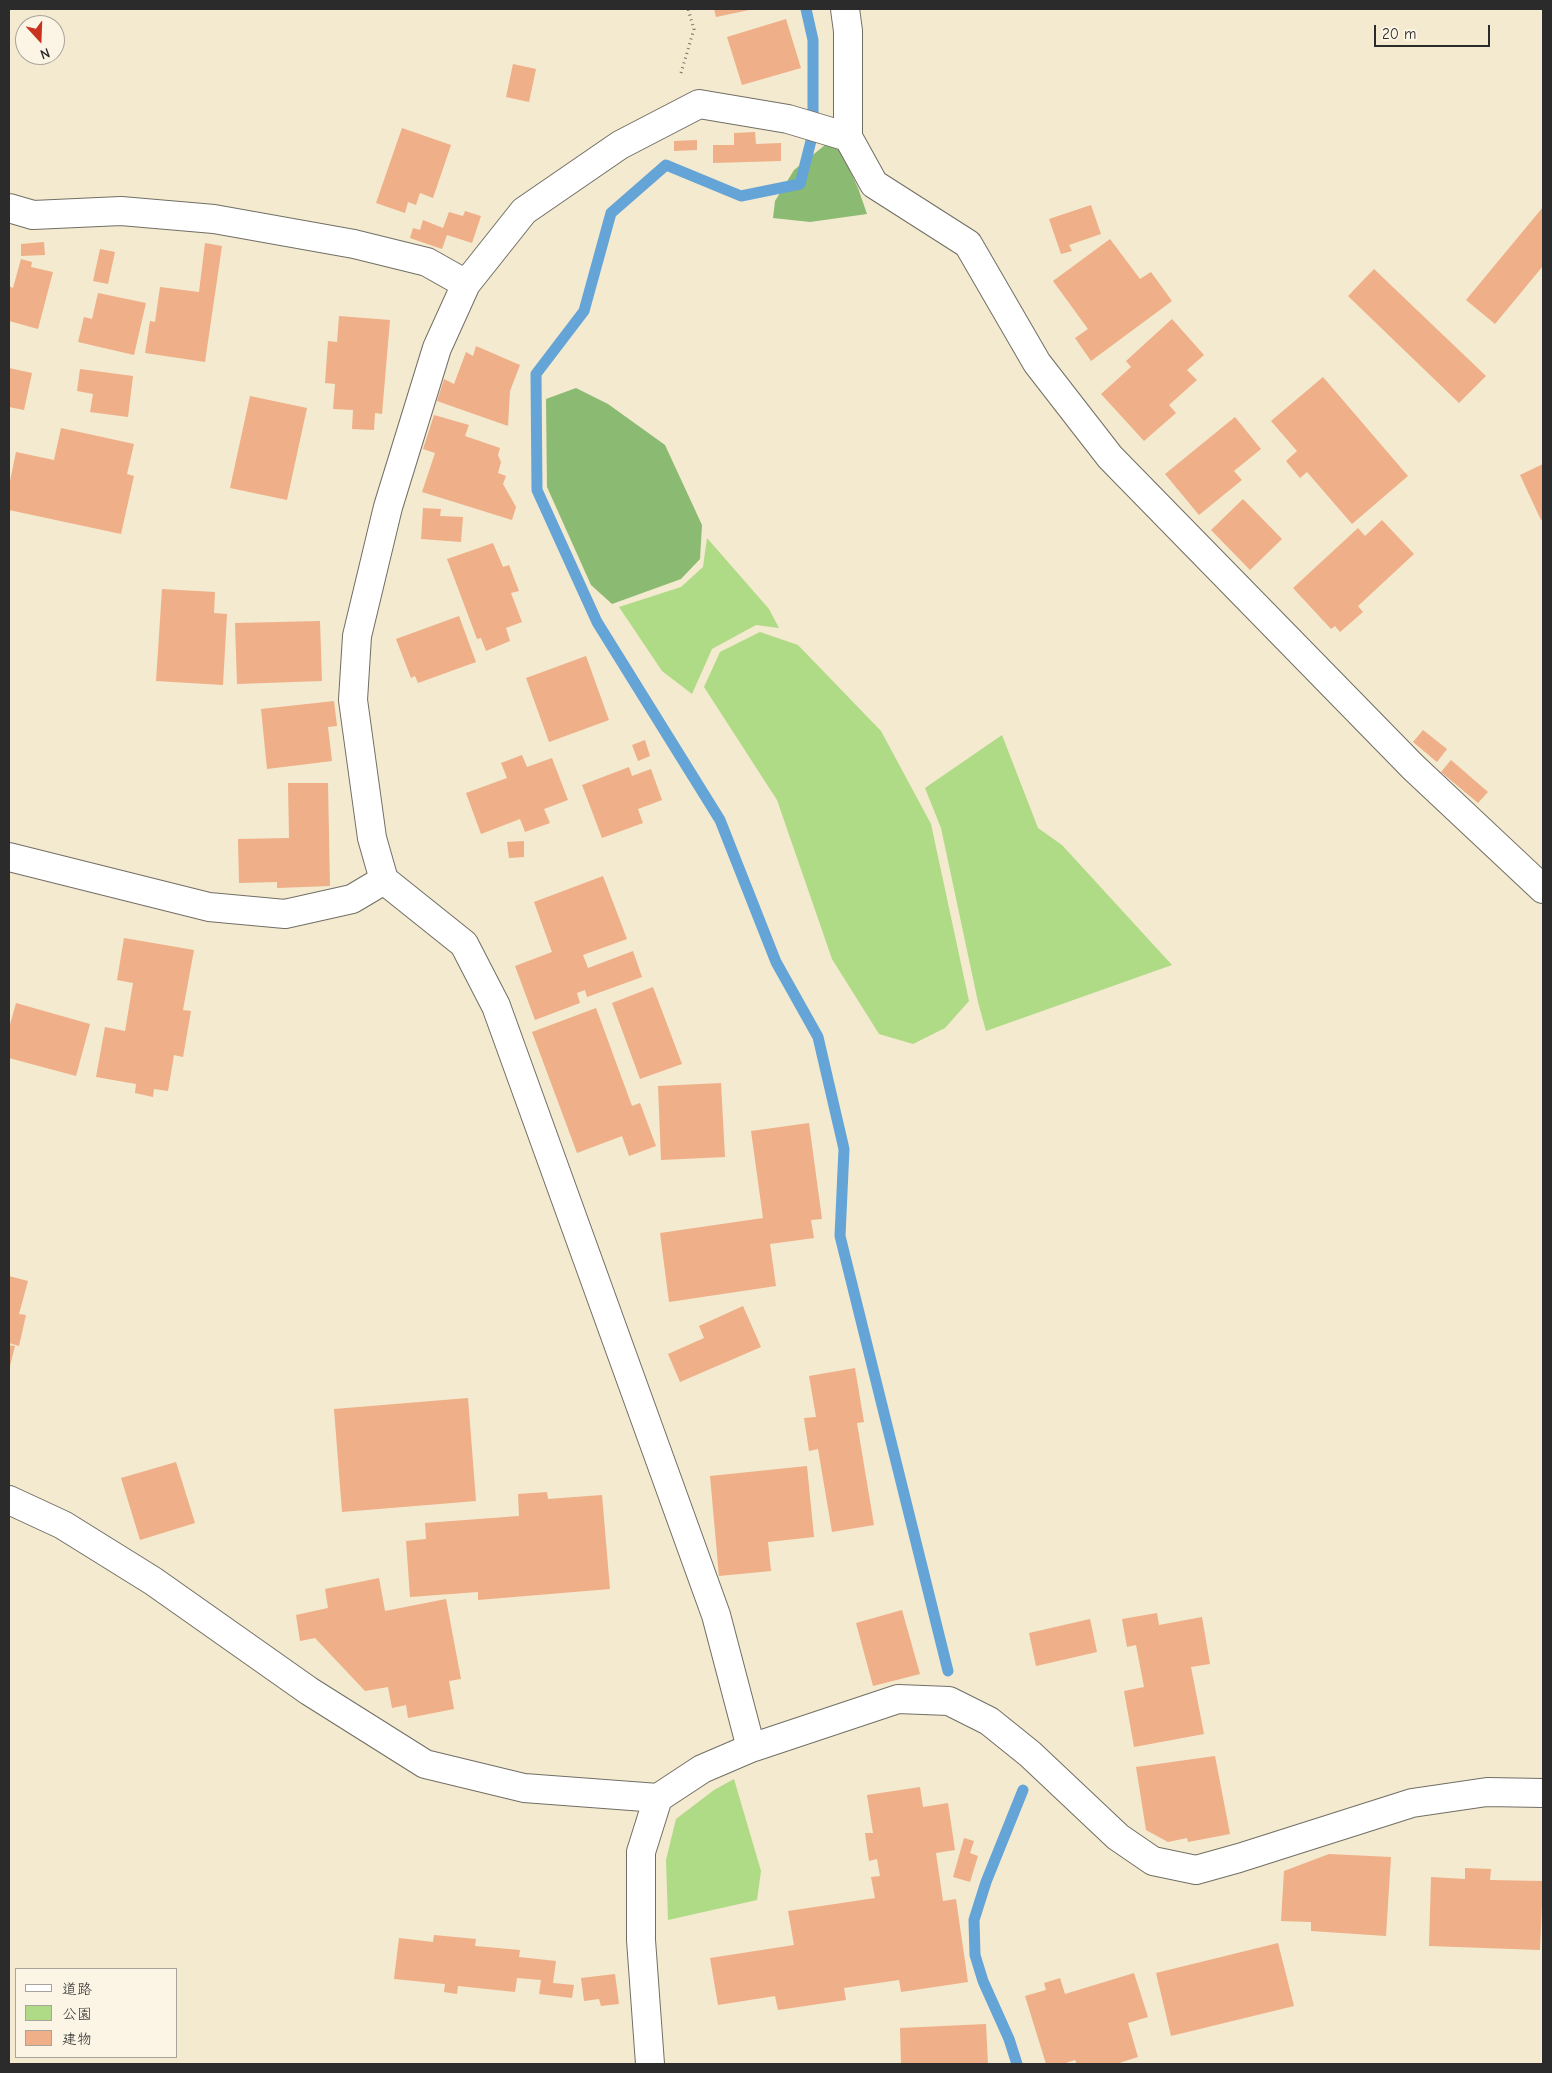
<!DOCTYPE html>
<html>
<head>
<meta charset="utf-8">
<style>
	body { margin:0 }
	#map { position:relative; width:1552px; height:2073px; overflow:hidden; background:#f3eacf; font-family:"Comic Neue","Klee One",sans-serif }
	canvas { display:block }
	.frame { position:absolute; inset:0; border:10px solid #2b2b2b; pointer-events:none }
	.legend { position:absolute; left:15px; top:1968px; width:162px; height:90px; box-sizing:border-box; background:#fcf5e5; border:1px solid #a8a49b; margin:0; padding:6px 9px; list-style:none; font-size:15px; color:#2b2b2b }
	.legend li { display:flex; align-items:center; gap:10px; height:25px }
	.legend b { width:25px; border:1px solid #a8a49b }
	.north { position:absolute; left:15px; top:15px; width:50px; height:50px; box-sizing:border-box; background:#fcf5e5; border:1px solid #a8a49b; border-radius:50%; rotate:160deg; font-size:14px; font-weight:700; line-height:20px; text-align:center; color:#2b2b2b }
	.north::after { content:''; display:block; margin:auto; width:18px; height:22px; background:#c8321e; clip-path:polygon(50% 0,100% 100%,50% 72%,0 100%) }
	.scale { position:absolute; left:1374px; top:25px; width:116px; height:22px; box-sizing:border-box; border:2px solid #2b2b2b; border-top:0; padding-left:6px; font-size:15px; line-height:18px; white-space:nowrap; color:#2b2b2b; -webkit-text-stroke:4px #fcf5e5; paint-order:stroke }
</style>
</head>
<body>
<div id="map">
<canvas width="1552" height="2073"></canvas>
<div class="frame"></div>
<ul class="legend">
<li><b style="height:6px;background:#fff"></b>道路</li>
<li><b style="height:14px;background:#afda86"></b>公園</li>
<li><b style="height:14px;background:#efaf88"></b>建物</li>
</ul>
<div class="north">N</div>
<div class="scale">20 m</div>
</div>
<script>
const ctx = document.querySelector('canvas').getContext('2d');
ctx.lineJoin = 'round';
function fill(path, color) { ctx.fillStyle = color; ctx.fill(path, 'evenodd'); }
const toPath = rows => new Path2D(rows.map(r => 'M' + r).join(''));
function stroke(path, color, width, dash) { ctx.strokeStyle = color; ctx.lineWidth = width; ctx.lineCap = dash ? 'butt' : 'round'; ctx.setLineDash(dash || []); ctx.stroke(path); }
const green = toPath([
	[707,538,769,609,779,628,756,625,712,649,692,694,662,671,619,607,681,587,703,567],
	[760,632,798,645,881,731,931,824,969,1001,945,1028,913,1044,879,1034,832,959,777,800,704,687,720,652],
	[1002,735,1038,828,1062,845,1172,965,986,1031,978,1002,941,828,925,788],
	[734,1779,761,1871,757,1900,668,1920,666,1860,676,1819,714,1790]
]);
const forest = toPath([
	[825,145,839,147,858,188,867,214,810,222,773,218,775,201,794,170],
	[576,388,608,404,665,445,702,525,700,559,681,579,612,604,591,585,547,487,546,399]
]);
const stream = toPath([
	[806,9,813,40,813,133,800,184,741,196,666,165,611,213,584,311,536,374,537,490,597,622,720,820,776,962,818,1037,844,1149,840,1236,948,1671],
	[1017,2064,1009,2039,983,1981,975,1955,974,1920,986,1882,1023,1790]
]);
const building = toPath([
	[714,9,749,9,749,10,716,17],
	[786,19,801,68,742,85,727,37],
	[513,64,536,69,529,102,506,97],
	[402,128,451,145,433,198,420,193,416,205,408,202,405,213,376,203],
	[755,132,756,144,781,143,781,161,713,163,713,145,734,145,734,133],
	[697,140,697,150,674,151,674,141],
	[1091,205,1101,234,1069,245,1072,251,1061,254,1049,219],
	[1543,207,1543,266,1495,324,1466,300],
	[465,211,481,216,472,243,447,235,442,249,410,238,413,228,420,230,423,220,443,228,449,212,463,216],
	[1110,239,1140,279,1151,272,1172,301,1091,361,1075,338,1088,329,1053,281],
	[44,242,45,255,21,256,21,244],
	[205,243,222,246,205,362,145,353,150,321,155,322,160,287,199,292],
	[100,249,115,252,108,284,93,281],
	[21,259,32,262,31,267,53,272,38,329,9,321,9,286,13,288],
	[1374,269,1486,376,1459,403,1348,296],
	[98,293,146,303,134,355,78,342,84,317,92,319],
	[339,316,390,320,382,414,375,413,374,430,352,429,353,410,333,409,335,384,325,383,328,341,337,342],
	[1172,319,1204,355,1187,370,1197,380,1169,405,1176,413,1144,441,1101,394,1131,367,1126,361],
	[476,346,520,365,510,391,508,426,437,401,444,379,454,384,466,352,473,356],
	[9,368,32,373,24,410,9,407],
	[80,369,133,376,128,417,90,412,93,394,77,391],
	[1323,377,1408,476,1352,524,1307,472,1300,478,1286,461,1297,451,1271,421],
	[250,396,307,408,287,500,230,488],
	[434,415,469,425,465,436,500,448,498,455,501,462,498,473,506,476,503,484,516,507,512,520,422,492,435,453,423,449],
	[1235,417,1261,449,1234,471,1242,480,1199,515,1165,474],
	[61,428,134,444,127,474,134,476,121,534,9,510,9,486,16,452,54,460],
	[1543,464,1543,519,1541,520,1520,475],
	[1243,499,1282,539,1250,570,1211,530],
	[423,508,441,509,440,516,463,517,461,542,421,539],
	[1382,520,1414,554,1358,606,1363,612,1340,632,1335,626,1331,629,1293,588,1358,528,1365,536],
	[493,543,503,567,509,565,519,591,511,593,522,622,506,628,510,641,486,651,481,638,477,639,447,559],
	[162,589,215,592,214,613,227,614,223,685,156,681],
	[459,616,476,662,418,683,415,676,411,678,396,639],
	[320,621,322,681,237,684,235,623],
	[586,656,609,720,549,742,526,678],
	[334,701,337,726,328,727,332,761,267,769,261,709],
	[1423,730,1447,749,1437,762,1413,742],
	[645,740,650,756,638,761,632,745],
	[522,755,527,767,552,758,568,800,544,809,550,823,525,832,520,819,481,834,466,793,507,778,501,763],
	[1451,760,1488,792,1478,803,1441,772],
	[629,767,632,776,651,769,662,800,638,809,643,823,602,838,582,785],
	[288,783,328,783,330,886,277,888,277,882,239,883,238,839,289,838],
	[524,841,524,857,509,858,507,842],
	[603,876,627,939,583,955,588,968,633,951,642,977,587,997,585,990,577,993,580,1003,535,1020,515,966,552,952,534,902],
	[124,938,194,950,183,1010,191,1011,183,1057,174,1055,168,1091,154,1089,153,1097,135,1093,136,1084,96,1077,105,1027,125,1031,133,983,117,980],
	[653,987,682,1064,640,1079,612,1003],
	[16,1003,90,1024,76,1076,9,1058,9,1028],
	[596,1008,632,1106,640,1103,656,1146,629,1156,622,1136,577,1153,532,1032],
	[721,1083,725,1157,661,1160,658,1086],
	[809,1123,822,1219,811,1220,814,1238,770,1244,776,1286,669,1302,660,1233,763,1218,751,1131],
	[9,1276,28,1281,19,1314,26,1315,19,1346,9,1343],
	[743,1306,761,1347,680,1382,668,1354,704,1338,699,1326],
	[9,1345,15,1346,9,1370],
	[855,1368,864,1422,857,1423,874,1525,832,1532,818,1449,809,1451,804,1418,816,1417,809,1376],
	[468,1398,476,1501,342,1512,334,1409],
	[176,1462,195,1523,140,1540,121,1478],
	[807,1466,814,1537,768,1542,771,1571,719,1576,710,1476],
	[547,1492,548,1499,602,1495,610,1589,478,1600,478,1592,410,1597,406,1541,426,1539,425,1523,519,1516,518,1494],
	[379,1578,385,1611,446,1599,461,1679,449,1681,454,1709,408,1718,406,1705,392,1708,388,1687,365,1691,315,1638,300,1641,296,1615,328,1608,325,1589],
	[902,1610,920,1674,873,1686,856,1623],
	[1157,1613,1159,1625,1202,1617,1210,1664,1191,1667,1204,1734,1134,1747,1124,1691,1144,1687,1136,1645,1127,1647,1122,1619],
	[1090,1619,1097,1652,1036,1666,1029,1633],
	[1215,1756,1230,1834,1188,1842,1187,1838,1168,1842,1146,1830,1136,1767],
	[920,1787,923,1807,948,1803,955,1850,936,1853,943,1901,956,1899,968,1982,901,1992,899,1980,844,1988,846,2000,778,2010,775,1996,718,2005,710,1958,794,1945,788,1911,875,1898,871,1877,880,1876,877,1859,869,1861,865,1833,873,1833,867,1795],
	[964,1838,974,1841,970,1853,978,1856,970,1882,953,1877],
	[1329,1854,1391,1857,1386,1936,1311,1931,1311,1922,1281,1921,1284,1871],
	[1465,1868,1491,1869,1490,1880,1543,1881,1540,1950,1429,1946,1431,1877,1465,1879],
	[434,1935,476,1939,475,1946,520,1950,519,1957,556,1961,553,1983,574,1985,572,1998,539,1994,541,1980,517,1978,515,1992,458,1986,457,1994,444,1992,445,1984,394,1979,399,1938,433,1942],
	[1278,1943,1294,2006,1171,2036,1156,1973],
	[1134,1973,1148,2017,1128,2023,1138,2057,1116,2064,1077,2064,1075,2060,1063,2064,1046,2064,1025,1996,1046,1990,1044,1983,1060,1978,1065,1994],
	[615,1974,619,2004,601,2006,599,1999,584,2001,581,1978],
	[986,2024,988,2064,901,2064,900,2028]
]);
const path = toPath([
	[681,73,694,29,688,9]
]);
const minor = toPath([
	[845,9,848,31,848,137,874,184,968,244,1037,363,1110,457,1413,767,1543,889],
	[9,208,33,215,121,211,214,219,354,244,427,262,466,284],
	[9,857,209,907,285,914,352,899,384,880],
	[9,1500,63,1525,153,1581,309,1691,425,1764,524,1788,658,1798],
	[751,1748,716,1615,496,1006,464,944,384,880,372,838,353,700,357,636,388,507,437,348,466,284,524,211,620,145,699,104,788,119,848,137],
	[650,2064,641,1940,641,1852,658,1798,702,1769,751,1748,898,1699,949,1701,989,1721,1030,1754,1118,1837,1153,1861,1196,1870,1239,1858,1412,1803,1487,1792,1543,1793]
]);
fill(green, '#afda86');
fill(forest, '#8bba73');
stroke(stream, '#64a4d7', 11);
fill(building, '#efaf88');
stroke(minor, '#716e64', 30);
stroke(path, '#716e64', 3, [1, 4]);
stroke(minor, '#fff', 28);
</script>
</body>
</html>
